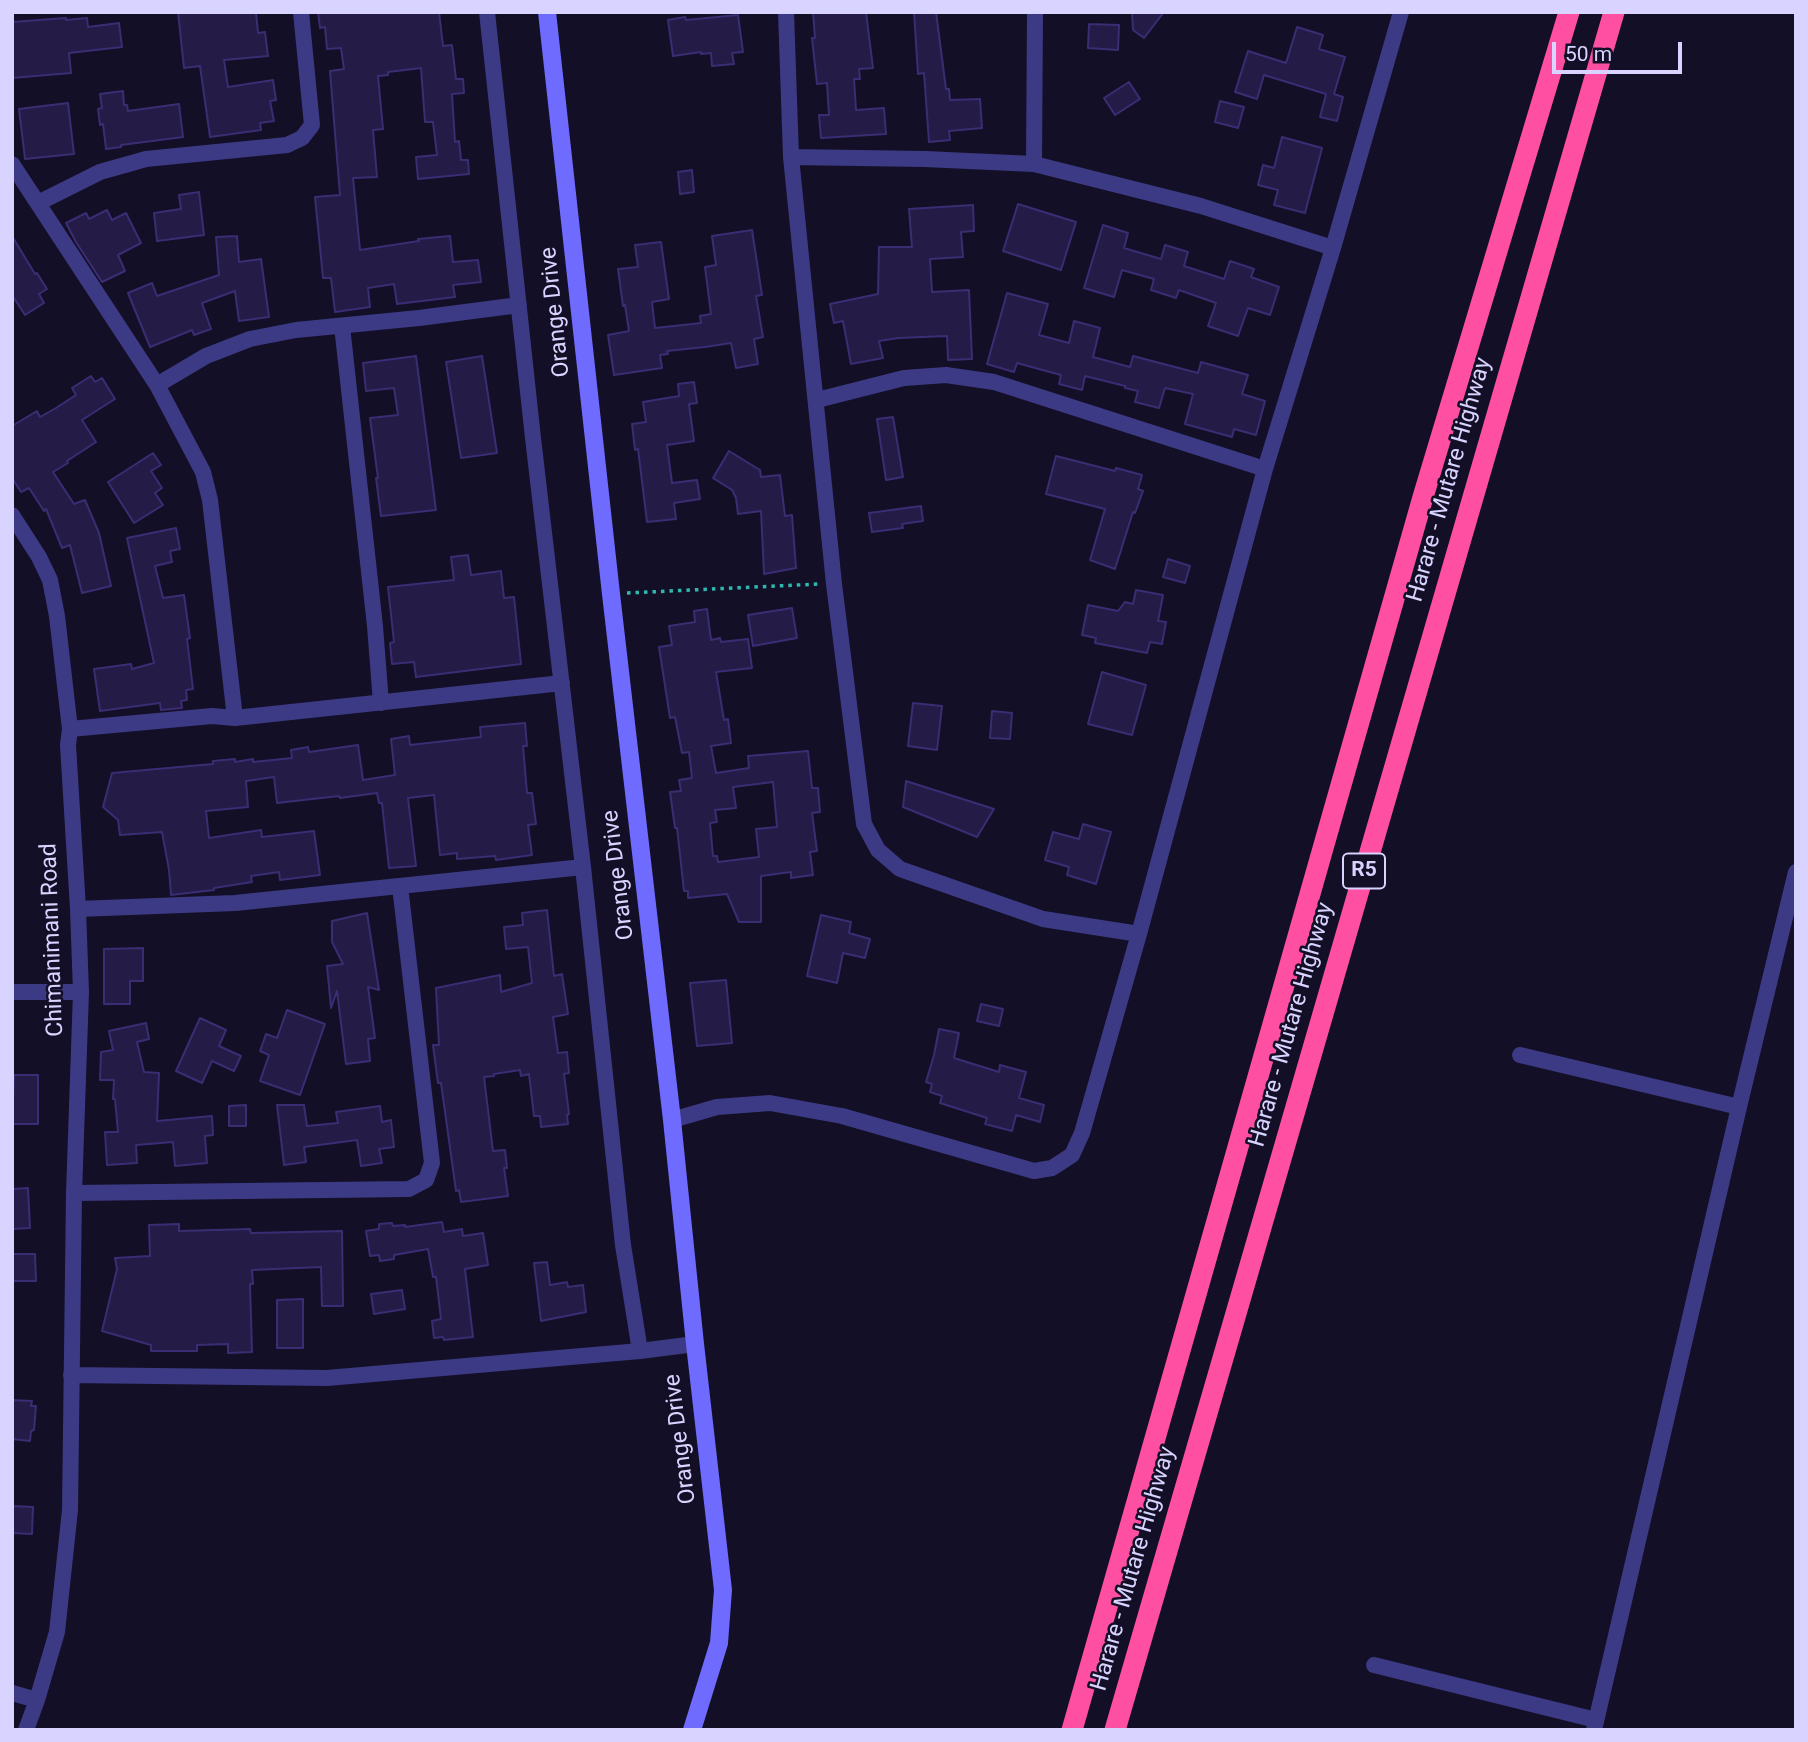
<!DOCTYPE html>
<html>
<head>
<meta charset="utf-8">
<style>
	body { margin:0 }
	#map { position:relative; width:1808px; height:1742px; overflow:hidden; background:#130f26; font-family:Roboto,sans-serif }
	canvas { display:block }
	.frame { position:absolute; inset:0; border:14px solid #d9d4ff; pointer-events:none }
	.scale { position:absolute; left:1552px; top:42px; width:130px; height:32px; box-sizing:border-box; border:4px solid #d9d4ff; border-top:0; padding-left:9px; font-size:21px; line-height:24px; white-space:nowrap; color:#d9d4ff; -webkit-text-stroke:5px #130f26; paint-order:stroke }
</style>
</head>
<body>
<div id="map">
<canvas width="1808" height="1742"></canvas>
<div class="frame"></div>
<div class="scale">50 m</div>
</div>
<script>
const ctx = document.querySelector('canvas').getContext('2d');
ctx.lineJoin = 'round';
function fill(path, color) { ctx.fillStyle = color; ctx.fill(path, 'evenodd'); }
const toPath = rows => new Path2D(rows.map(r => 'M' + r).join(''));
function stroke(path, color, width, dash) { ctx.strokeStyle = color; ctx.lineWidth = width; ctx.lineCap = dash ? 'butt' : 'round'; ctx.setLineDash(dash || []); ctx.stroke(path); }
function write(font, color, halo, rows, align = 'center') {
  ctx.font = font + ' Roboto,sans-serif'; ctx.lineWidth = 5; ctx.setLineDash([]); ctx.textBaseline = 'middle'; ctx.strokeStyle = halo; ctx.fillStyle = color; for (const [text, x, y, turn = 0] of rows) {
    ctx.save(); ctx.translate(x, y); ctx.rotate((+turn || 0) * Math.PI / 180); ctx.textAlign = isNaN(turn) ? turn : align; if (halo) ctx.strokeText(text, 0, 0); ctx.fillText(text, 0, 0); ctx.restore();
  }
}
const building = toPath([
	[178,12,256,12,258,33,265,32,268,56,224,60,228,87,273,80,276,100,270,101,274,121,260,123,261,130,210,137,200,66,184,68,178,12],
	[318,12,439,12,443,46,452,45,456,79,463,79,464,93,452,94,455,142,459,141,461,160,468,160,469,174,418,179,416,157,437,155,433,122,425,122,421,68,388,72,388,75,378,76,383,129,373,130,377,177,353,178,360,250,419,241,418,239,450,236,453,262,478,260,481,282,453,285,455,297,397,304,394,284,368,288,370,307,335,312,331,278,323,278,315,197,340,195,330,71,344,69,341,48,327,49,325,27,320,28,318,12],
	[813,12,866,12,873,68,859,69,860,79,854,79,856,110,884,108,886,134,821,138,819,115,829,115,827,83,817,84,812,38,815,38,813,12],
	[914,12,936,12,946,89,949,89,950,100,980,99,982,128,949,131,950,140,929,142,924,73,918,74,914,12],
	[1132,12,1164,12,1144,38,1133,30,1132,12],
	[738,15,743,52,732,53,734,64,712,66,711,53,701,54,701,52,673,56,668,20,685,17,686,20,738,15],
	[66,18,66,20,87,18,88,27,119,23,122,47,69,53,71,73,12,78,12,22,66,18],
	[1089,24,1119,25,1118,50,1088,48,1089,24],
	[1297,27,1323,35,1319,49,1345,57,1334,94,1343,97,1337,121,1320,117,1326,94,1264,75,1257,99,1235,92,1248,51,1286,63,1297,27],
	[1129,82,1140,99,1115,115,1104,98,1129,82],
	[123,91,124,105,127,105,128,111,179,104,183,137,121,145,121,147,106,149,103,124,100,125,98,109,102,108,100,94,123,91],
	[1220,101,1244,107,1238,128,1215,122,1220,101],
	[68,103,74,154,25,159,19,109,68,103],
	[1282,137,1322,148,1305,213,1274,205,1278,190,1258,185,1263,165,1274,168,1282,137],
	[692,170,694,192,680,194,678,172,692,170],
	[199,192,204,235,157,241,154,213,181,209,179,195,199,192],
	[1018,204,1076,222,1061,270,1003,251,1018,204],
	[973,205,974,231,961,232,963,257,930,259,932,292,969,290,972,359,948,360,947,336,898,338,879,341,883,358,851,364,843,321,834,323,830,304,878,294,879,247,912,247,909,209,973,205],
	[107,210,112,220,126,213,141,243,118,255,125,271,102,282,76,242,66,223,86,213,89,219,107,210],
	[1103,225,1128,233,1124,248,1161,259,1165,245,1188,252,1184,266,1224,279,1230,261,1254,269,1251,277,1279,287,1270,315,1248,308,1238,336,1208,326,1216,303,1179,290,1176,298,1151,290,1154,279,1122,270,1114,297,1084,288,1103,225],
	[752,230,762,295,756,296,763,337,754,339,758,364,736,368,731,343,705,347,667,351,668,354,660,355,662,368,614,375,608,335,629,331,625,305,623,306,618,269,638,267,635,245,661,242,669,299,652,302,655,328,701,323,700,316,711,314,705,267,716,265,712,236,752,230],
	[12,236,35,274,37,273,47,289,39,294,44,303,25,315,12,295,12,236],
	[237,236,239,262,261,259,269,317,239,321,235,291,202,303,211,329,194,335,192,330,150,347,128,293,152,283,157,296,219,275,216,237,237,236],
	[1007,293,1048,304,1039,335,1069,343,1074,321,1100,328,1093,357,1130,367,1133,356,1198,373,1201,362,1248,375,1242,394,1265,401,1256,435,1234,429,1232,437,1185,424,1193,394,1165,388,1159,408,1135,402,1138,391,1125,388,1125,386,1085,376,1082,390,1059,384,1061,375,1017,363,1014,372,987,364,1007,293],
	[416,356,436,510,381,516,376,478,378,478,370,418,398,415,394,388,366,391,363,363,416,356],
	[482,356,497,453,461,458,446,362,482,356],
	[91,376,95,382,102,378,115,399,82,420,96,442,67,461,68,463,53,472,74,504,85,500,99,533,111,586,82,593,70,545,62,548,46,509,44,511,29,488,21,492,12,478,12,426,37,411,40,417,56,408,76,395,72,388,91,376],
	[694,382,697,403,689,404,694,441,667,445,672,483,697,480,700,499,674,503,676,519,647,522,638,449,635,450,632,424,646,422,643,402,679,396,678,384,694,382],
	[893,417,903,477,886,480,877,419,893,417],
	[729,451,760,470,761,477,780,475,785,516,792,515,796,568,764,574,761,511,738,514,736,498,732,490,713,478,729,451],
	[153,453,161,465,151,471,162,488,155,493,163,505,134,523,108,482,153,453],
	[1056,456,1115,471,1116,468,1142,475,1138,489,1143,491,1135,513,1133,512,1115,569,1090,560,1105,509,1046,494,1056,456],
	[921,506,923,521,902,524,903,528,872,532,869,513,921,506],
	[176,528,180,549,170,551,172,562,155,566,163,598,184,595,190,638,187,639,193,689,186,690,187,700,181,701,182,708,161,710,160,703,100,711,94,669,131,664,132,669,154,663,127,538,176,528],
	[468,555,471,575,501,571,504,598,514,597,521,664,416,677,414,662,392,664,390,643,394,642,388,587,454,580,451,557,468,555],
	[1168,559,1190,566,1185,583,1163,577,1168,559],
	[1136,590,1163,595,1158,621,1166,622,1162,644,1150,642,1147,653,1095,643,1096,638,1082,635,1088,605,1118,611,1125,602,1133,604,1136,590],
	[792,608,797,638,753,646,748,615,792,608],
	[707,609,711,640,720,638,721,642,748,639,752,668,716,672,724,720,728,719,731,743,711,746,716,773,749,768,748,756,808,751,812,788,818,788,820,812,812,813,817,851,810,852,813,875,791,878,791,872,761,876,761,922,739,922,727,894,688,898,688,891,684,891,677,828,675,828,670,792,681,791,679,780,692,778,689,752,682,753,675,717,670,718,659,647,672,645,669,626,695,622,694,611,707,609],
	[773,782,777,827,756,829,759,857,718,862,717,856,713,856,710,823,717,822,715,810,736,808,733,787,773,782],
	[1102,672,1146,685,1132,735,1088,724,1102,672],
	[913,703,942,706,937,750,908,746,913,703],
	[992,711,1012,713,1010,739,990,738,992,711],
	[525,723,527,746,523,746,527,793,532,793,536,824,528,825,532,855,496,860,495,856,457,859,457,853,440,855,434,795,408,798,416,866,389,868,382,803,379,803,377,793,340,798,339,796,277,803,274,777,246,781,248,807,206,811,209,838,261,830,262,837,314,831,320,875,280,880,279,872,251,876,252,882,214,888,214,890,171,895,169,870,162,832,120,835,118,820,103,807,112,773,213,764,213,761,235,759,235,762,253,759,253,762,292,758,291,750,308,747,309,752,358,745,363,780,395,775,391,739,409,736,410,745,481,737,480,727,525,723],
	[906,781,994,809,977,837,903,807,906,781],
	[1083,824,1111,832,1096,884,1067,875,1069,867,1045,860,1053,832,1079,839,1083,824],
	[547,910,554,976,562,974,568,1014,553,1017,558,1053,567,1052,569,1073,564,1074,569,1114,567,1115,568,1124,541,1127,540,1116,534,1116,529,1074,521,1076,520,1070,494,1074,494,1076,484,1077,493,1151,505,1150,507,1168,504,1168,508,1196,461,1202,459,1190,456,1191,441,1083,438,1083,433,1045,439,1045,436,988,500,975,501,992,532,983,528,947,506,949,504,927,523,925,522,913,547,910],
	[367,913,379,990,368,987,375,1038,368,1039,370,1061,346,1064,337,991,331,1008,327,966,343,964,332,942,332,921,367,913],
	[821,915,851,922,849,933,870,939,865,958,843,953,837,983,807,976,821,915],
	[143,948,143,981,130,981,130,1004,104,1004,104,949,143,948],
	[726,980,732,1043,697,1046,690,983,726,980],
	[981,1004,1003,1009,999,1026,977,1021,981,1004],
	[287,1010,325,1024,300,1095,260,1081,269,1055,260,1051,266,1034,277,1038,287,1010],
	[200,1018,226,1030,219,1046,241,1056,234,1071,212,1061,202,1083,176,1071,200,1018],
	[146,1023,149,1039,137,1042,144,1072,159,1073,157,1121,212,1116,213,1135,205,1136,207,1163,175,1166,173,1142,136,1145,137,1163,107,1165,105,1132,118,1132,115,1099,113,1099,114,1080,100,1080,101,1052,113,1050,109,1031,146,1023],
	[939,1029,959,1033,954,1058,999,1072,1000,1065,1026,1072,1019,1098,1044,1105,1040,1122,1016,1115,1012,1131,985,1124,987,1118,940,1103,942,1096,930,1092,932,1084,926,1082,934,1055,939,1029],
	[14,1075,38,1075,38,1124,12,1124,14,1075],
	[246,1105,246,1126,229,1126,229,1106,246,1105],
	[277,1105,304,1105,307,1126,338,1123,336,1112,380,1106,382,1122,391,1120,394,1147,379,1149,382,1163,361,1166,357,1140,304,1147,306,1162,284,1165,277,1105],
	[28,1188,30,1228,12,1229,12,1189,28,1188],
	[442,1222,444,1232,462,1229,463,1236,483,1233,488,1265,465,1269,473,1337,444,1340,443,1337,434,1338,432,1321,441,1319,436,1277,433,1277,428,1249,394,1255,394,1259,380,1261,379,1255,370,1256,366,1231,379,1229,379,1224,392,1223,393,1226,405,1225,405,1227,442,1222],
	[179,1224,179,1231,250,1229,251,1233,342,1231,343,1306,322,1306,321,1267,252,1270,253,1284,250,1284,252,1352,228,1353,228,1344,197,1345,197,1351,151,1351,151,1345,102,1331,117,1269,115,1258,150,1256,149,1225,179,1224],
	[12,1254,35,1254,36,1281,12,1281,12,1254],
	[547,1262,550,1285,567,1282,568,1287,583,1285,586,1312,541,1321,534,1263,547,1262],
	[402,1290,405,1309,374,1314,371,1294,402,1290],
	[303,1299,303,1348,277,1348,277,1300,303,1299],
	[12,1400,32,1401,31,1406,36,1406,34,1430,31,1431,30,1441,12,1439,12,1400],
	[12,1506,33,1507,32,1534,12,1533,12,1506]
]);
const path = toPath([
	[627,593,819,584]
]);
const street = toPath([
	[487,12,533,438,583,867,623,1245,640,1351,695,1344],
	[786,12,791,157,834,584,864,824,878,850,900,869,1043,919,1139,934],
	[791,157,925,159,1034,164,1201,206,1333,248],
	[12,164,157,385,203,472,210,500,235,718],
	[1034,164,1035,12],
	[38,203,100,172,146,159,287,145,302,138,312,125,301,12],
	[342,326,375,626,381,703],
	[157,385,206,356,250,339,296,330,419,318,519,305],
	[817,400,904,378,946,375,994,382,1265,469],
	[12,515,39,557,50,580,57,616,70,729,68,745,78,909,81,992,74,1193,70,1510,57,1632,37,1700,26,1730],
	[70,729,212,716,235,718,562,683],
	[78,909,235,903,583,867],
	[12,992,81,992],
	[1520,1055,1739,1107],
	[672,1120,717,1107,770,1103,842,1116,1034,1171,1052,1168,1072,1155,1082,1133,1139,934,1265,469,1333,248,1401,12],
	[74,1193,409,1189,426,1180,432,1163,400,886],
	[71,1375,327,1378,640,1351],
	[1374,1665,1596,1720],
	[12,1693,37,1700],
	[1594,1730,1739,1107,1796,872]
]);
const secondary = toPath([
	[547,12,611,594,672,1120,695,1344,723,1590,719,1643,692,1730]
]);
const highway = toPath([
	[1072,1730,1423,497,1569,12],
	[1115,1730,1614,12]
]);
const shields = [
	[1364,871,42]
];
const shieldNames = [
	["R5",1364,871]
];
const streetNames = [
	["Orange Drive",556,312,-96],
	["Harare - Mutare Highway",1450,480,-74],
	["Orange Drive",619,875,-97],
	["Chimanimani Road",53,940,-92],
	["Harare - Mutare Highway",1292,1025,-74],
	["Orange Drive",681,1439,-97],
	["Harare - Mutare Highway",1134,1569,-74]
];
fill(building, '#241b47');
stroke(building, '#3b2d73', 2);
stroke(path, '#2fb8b0', 3.5, [3.5, 5]);
stroke(street, '#3d3a85', 16);
stroke(secondary, '#6f6bff', 18);
stroke(highway, '#ff4fa3', 21);
for (const [x, y, w] of shields) { const box = new Path2D(); box.roundRect(x - w / 2, y - 17.5, w, 35, 5); ctx.fillStyle = '#130f26'; ctx.fill(box); stroke(box, '#d9d4ff', 2); }
write('bold 21px', '#d9d4ff', null, shieldNames);
write('23px', '#d9d4ff', '#130f26', streetNames);
</script>
</body>
</html>
